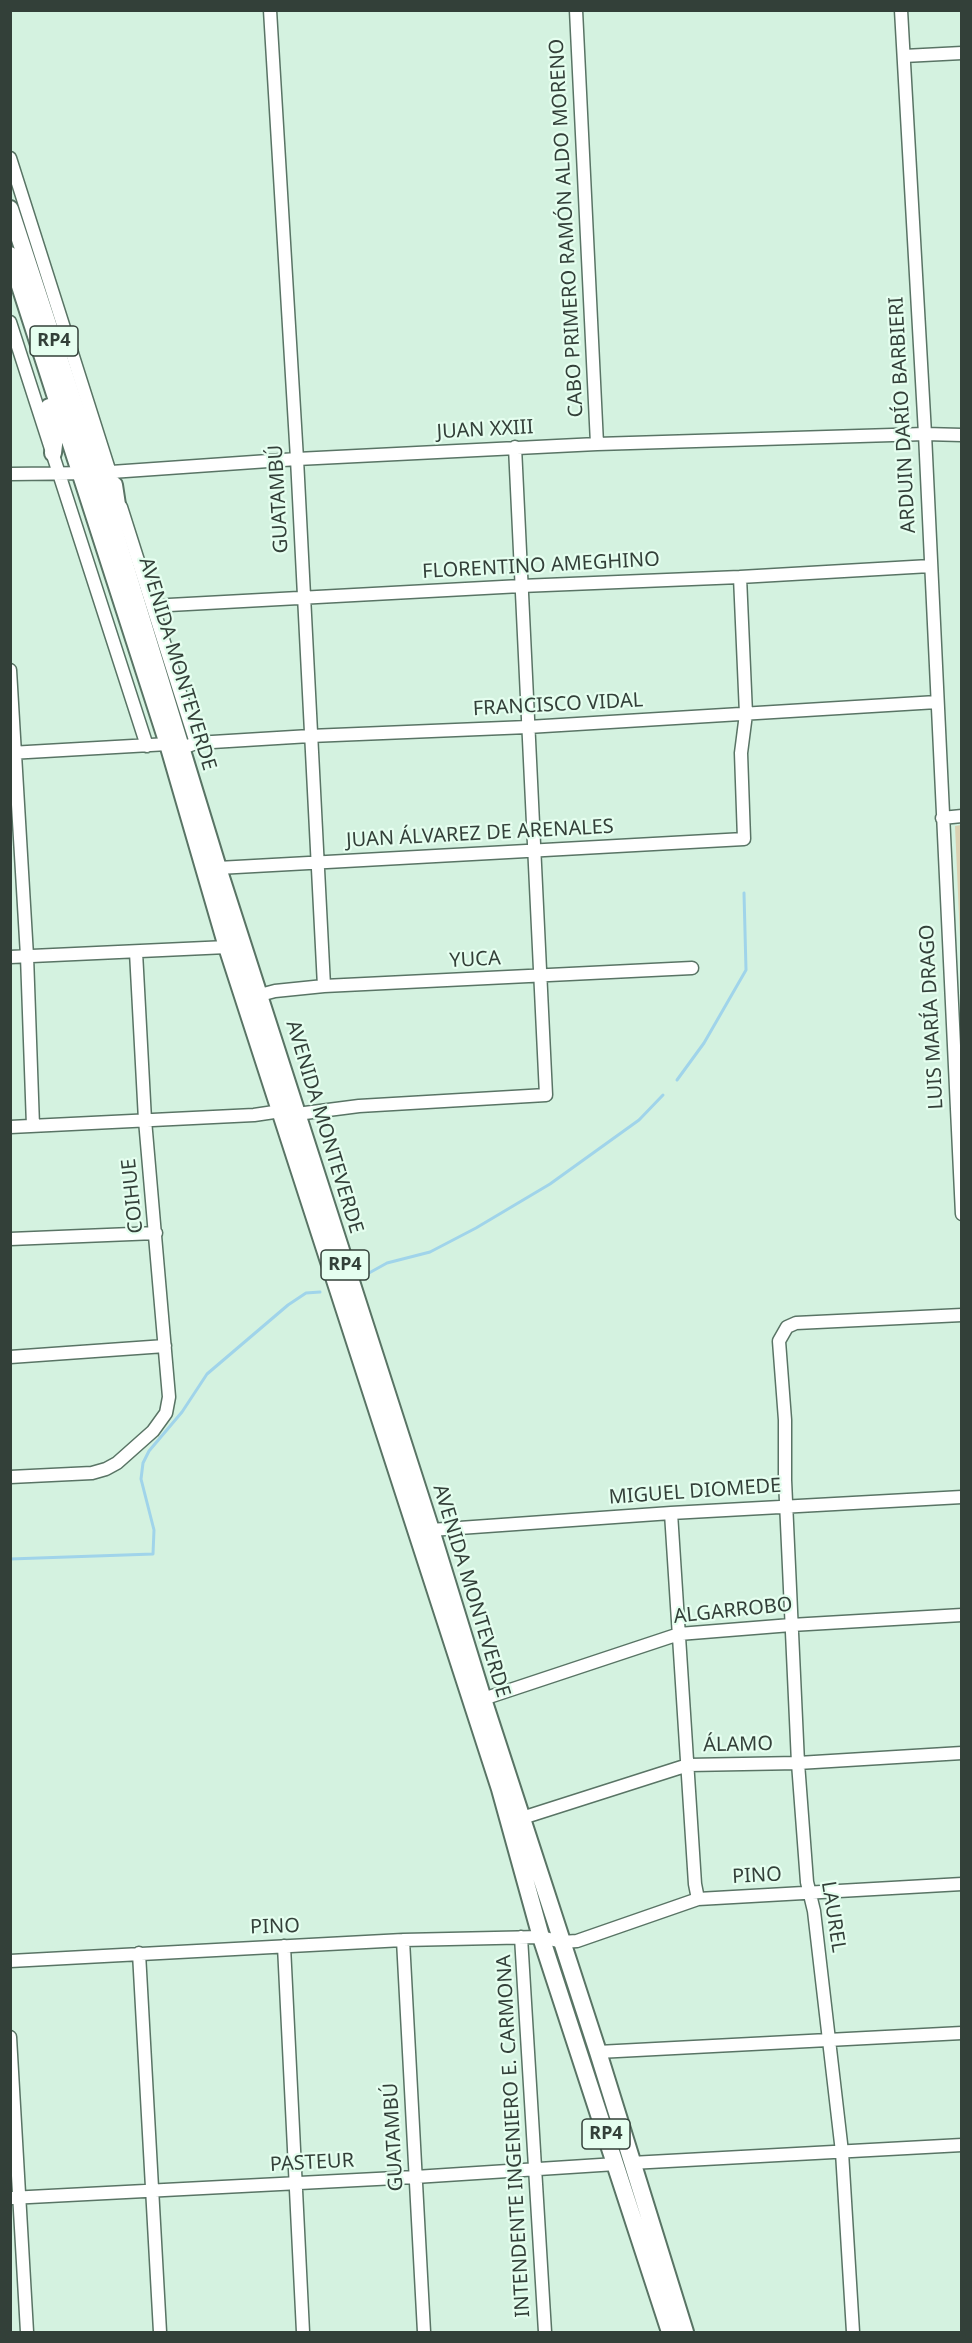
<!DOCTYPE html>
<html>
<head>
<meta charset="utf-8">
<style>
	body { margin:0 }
	#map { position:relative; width:972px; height:2343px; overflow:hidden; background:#d4f2e0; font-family:"Noto Sans",sans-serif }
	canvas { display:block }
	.frame { position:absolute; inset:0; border:12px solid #334039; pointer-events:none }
</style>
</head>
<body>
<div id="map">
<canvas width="972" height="2343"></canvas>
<div class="frame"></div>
</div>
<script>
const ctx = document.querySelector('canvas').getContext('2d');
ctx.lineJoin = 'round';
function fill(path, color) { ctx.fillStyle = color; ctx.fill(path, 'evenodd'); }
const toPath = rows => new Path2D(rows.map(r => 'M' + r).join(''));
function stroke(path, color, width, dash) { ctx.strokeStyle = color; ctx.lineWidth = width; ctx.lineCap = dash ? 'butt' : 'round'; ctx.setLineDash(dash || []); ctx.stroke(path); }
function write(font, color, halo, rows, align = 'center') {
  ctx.font = font + ' "Noto Sans",sans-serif'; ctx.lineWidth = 4.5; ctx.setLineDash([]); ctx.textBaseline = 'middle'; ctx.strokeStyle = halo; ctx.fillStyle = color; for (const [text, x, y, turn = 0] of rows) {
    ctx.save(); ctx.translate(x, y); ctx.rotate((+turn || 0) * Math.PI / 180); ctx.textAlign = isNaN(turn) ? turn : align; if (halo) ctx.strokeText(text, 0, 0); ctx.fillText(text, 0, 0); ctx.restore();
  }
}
const green = toPath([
	[961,825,962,825,961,961,955,826]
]);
const stream = toPath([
	[677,1080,704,1043,746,970,744,893],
	[360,1278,387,1263,430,1252,476,1228,550,1184,639,1120,663,1095],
	[10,1559,153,1554,154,1530,141,1479,143,1463,149,1451,182,1412,207,1374,288,1305,306,1293,320,1292]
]);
const minor = toPath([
	[270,10,297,459,324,986],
	[576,10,597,444],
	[901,10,925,434,962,1214],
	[904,56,962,53],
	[10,158,112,479],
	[10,322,147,746],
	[10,474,97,473,297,459,597,444,925,434,962,435],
	[121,507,196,743],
	[154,608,169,605,521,586,740,577,930,566],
	[10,670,27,956,33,1126],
	[182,748,196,743,310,736,528,727,937,702],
	[10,753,168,744],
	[942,818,962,816],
	[218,868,744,839,741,753,746,714,740,577],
	[10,957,227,947],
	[260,995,275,991,324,986,692,968],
	[297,1114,359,1106,546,1095,515,447],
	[10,1127,254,1115,281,1111],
	[10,1239,156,1233],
	[10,1357,165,1346],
	[10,1477,92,1473,106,1469,117,1463,153,1431,166,1413,169,1397,145,1120,136,952],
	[671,1513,695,1884,698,1899],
	[431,1530,671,1513,962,1497],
	[483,1699,679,1634,791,1625,962,1615],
	[522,1818,688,1765,798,1763,962,1753],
	[521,1937,545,2332],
	[403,1940,424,2332],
	[284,1946,303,2332],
	[139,1953,160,2332],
	[10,1961,403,1940,541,1937,562,1942,577,1941,698,1899,962,1884],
	[10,2037,27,2332],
	[598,2052,962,2033],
	[631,2163,962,2145],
	[10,2198,415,2177,616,2164],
	[853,2332,842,2152,814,1911,807,1882,798,1763,785,1480,785,1420,779,1341,787,1327,796,1323,962,1315]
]);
const major = toPath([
	[10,209,97,473,218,868,431,1530,483,1699,598,2052,685,2332],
	[10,255,168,744,227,947,500,1789,541,1937,670,2332],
	[49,407,55,436,53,453],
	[114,485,119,518]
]);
const shields = [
	[54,341,48],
	[345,1265,48],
	[606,2134,48]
];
const shieldNames = [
	["RP4",54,341],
	["RP4",345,1265],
	["RP4",606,2134]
];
const streetNames = [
	["CABO PRIMERO RAMÓN ALDO MORENO",567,228,-93],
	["ARDUIN DARÍO BARBIERI",903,415,-93],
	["JUAN XXIII",485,430,-3],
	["GUATAMBÚ",279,499,-93],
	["FLORENTINO AMEGHINO",541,566,-3],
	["AVENIDA MONTEVERDE",177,664,73],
	["FRANCISCO VIDAL",558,705,-3],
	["JUAN ÁLVAREZ DE ARENALES",480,834,-3],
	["YUCA",475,960,-3],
	["LUIS MARÍA DRAGO",932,1017,-93],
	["AVENIDA MONTEVERDE",324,1127,73],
	["COIHUE",133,1196,-96],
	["MIGUEL DIOMEDE",695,1492,-4],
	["AVENIDA MONTEVERDE",471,1591,73],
	["ALGARROBO",733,1611,-6],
	["ÁLAMO",738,1745,-1],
	["PINO",757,1876,-3],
	["LAUREL",833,1917,81],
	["PINO",275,1927,-2],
	["INTENDENTE INGENIERO E. CARMONA",514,2136,-93],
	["GUATAMBÚ",394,2137,-93],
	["PASTEUR",312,2163,-3]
];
fill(green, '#dad0b1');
stroke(stream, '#a0d4ea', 3);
stroke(minor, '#597465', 15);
stroke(major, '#597465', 20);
stroke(minor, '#fff', 12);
stroke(major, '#fff', 16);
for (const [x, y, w] of shields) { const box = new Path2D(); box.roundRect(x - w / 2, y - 15, w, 30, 4.5); ctx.fillStyle = '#e5feef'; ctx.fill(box); stroke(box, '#334039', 1.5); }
write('bold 18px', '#334039', null, shieldNames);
write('20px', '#334039', '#e5feef', streetNames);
</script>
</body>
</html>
